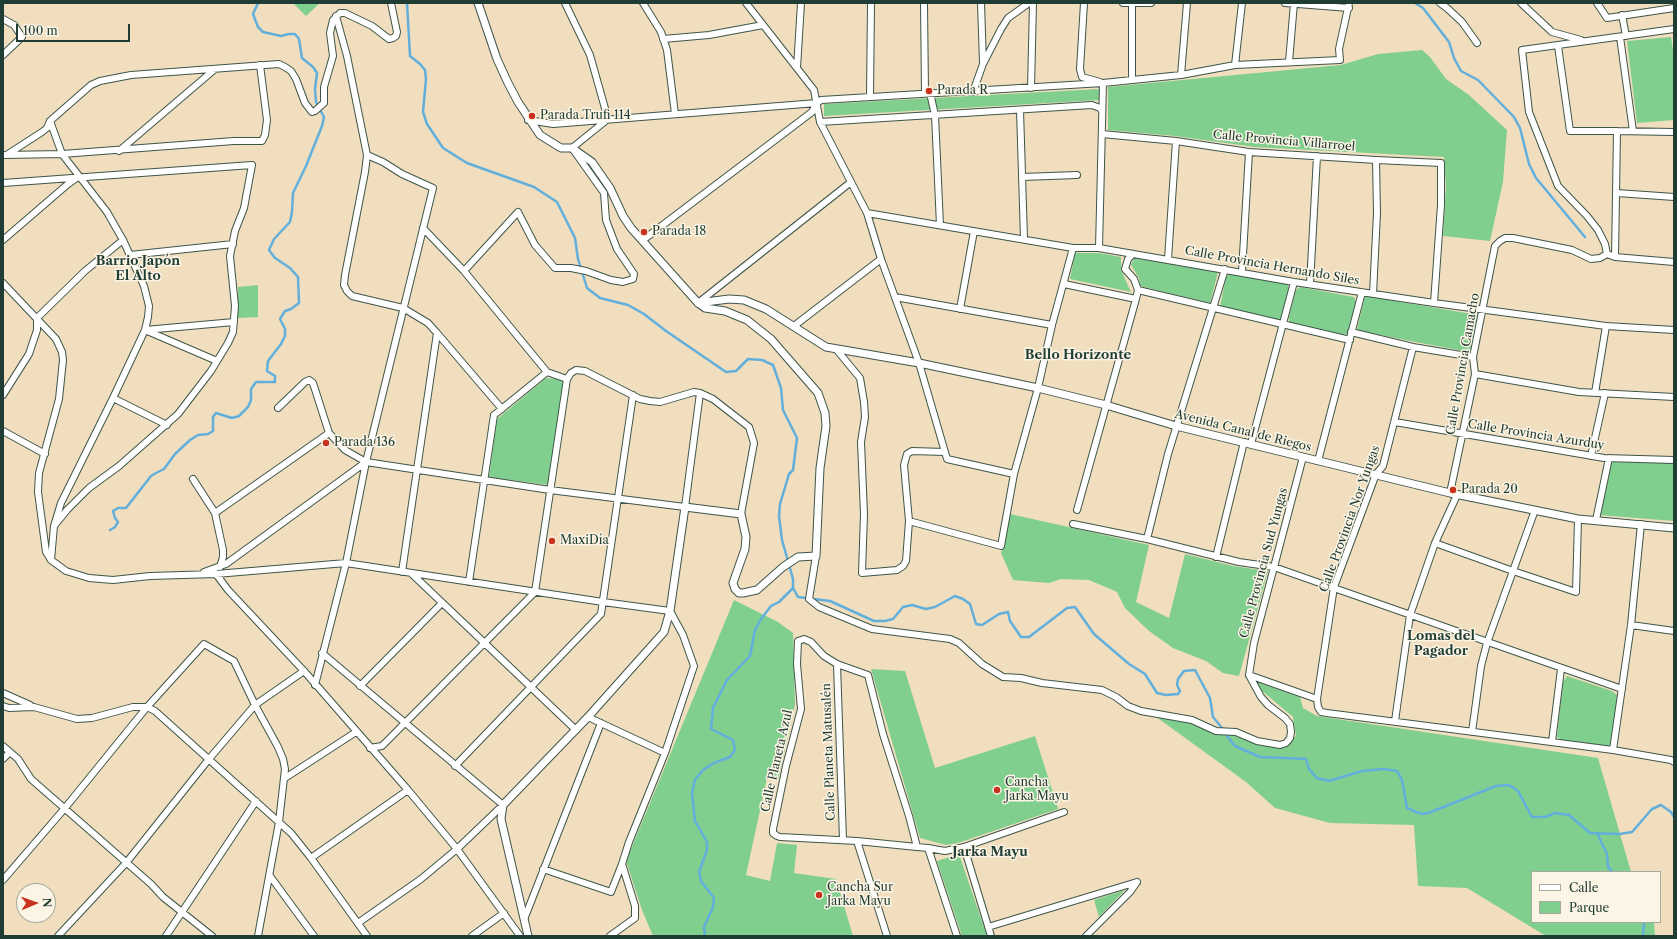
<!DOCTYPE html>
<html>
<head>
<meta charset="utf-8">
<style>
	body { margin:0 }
	#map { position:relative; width:1677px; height:939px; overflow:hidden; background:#f1debf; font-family:"Libre Caslon Text",serif }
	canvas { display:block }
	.frame { position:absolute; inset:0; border:4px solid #1f3d34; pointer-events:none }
	.legend { position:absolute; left:1531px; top:871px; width:130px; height:52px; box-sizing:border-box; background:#fcf5e5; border:1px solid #a4ab9e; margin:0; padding:5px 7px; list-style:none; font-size:12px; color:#1f3d34 }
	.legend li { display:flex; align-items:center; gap:8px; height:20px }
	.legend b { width:20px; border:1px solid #a4ab9e }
	.north { position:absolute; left:16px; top:883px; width:40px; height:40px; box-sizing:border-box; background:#fcf5e5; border:1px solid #a4ab9e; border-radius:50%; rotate:88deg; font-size:11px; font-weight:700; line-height:16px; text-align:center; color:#1f3d34 }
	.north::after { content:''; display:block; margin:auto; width:14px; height:18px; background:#c8321e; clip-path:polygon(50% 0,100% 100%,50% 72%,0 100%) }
	.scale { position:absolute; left:16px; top:24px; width:114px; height:18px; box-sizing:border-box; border:2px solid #1f3d34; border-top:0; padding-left:5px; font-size:12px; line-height:14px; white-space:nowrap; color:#1f3d34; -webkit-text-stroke:3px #fcf5e5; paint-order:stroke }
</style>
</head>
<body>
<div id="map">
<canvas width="1677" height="939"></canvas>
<div class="frame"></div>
<ul class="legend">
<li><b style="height:5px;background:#fff"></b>Calle</li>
<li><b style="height:11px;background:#80cf8e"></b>Parque</li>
</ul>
<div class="north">N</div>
<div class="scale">100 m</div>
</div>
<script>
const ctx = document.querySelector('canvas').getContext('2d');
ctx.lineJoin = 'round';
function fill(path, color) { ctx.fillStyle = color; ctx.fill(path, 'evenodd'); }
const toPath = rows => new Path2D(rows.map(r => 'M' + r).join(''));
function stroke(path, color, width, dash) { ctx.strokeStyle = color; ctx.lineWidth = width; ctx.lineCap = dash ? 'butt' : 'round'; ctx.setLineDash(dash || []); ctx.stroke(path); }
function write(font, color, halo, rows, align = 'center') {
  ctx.font = font + ' "Libre Caslon Text",serif'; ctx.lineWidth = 3; ctx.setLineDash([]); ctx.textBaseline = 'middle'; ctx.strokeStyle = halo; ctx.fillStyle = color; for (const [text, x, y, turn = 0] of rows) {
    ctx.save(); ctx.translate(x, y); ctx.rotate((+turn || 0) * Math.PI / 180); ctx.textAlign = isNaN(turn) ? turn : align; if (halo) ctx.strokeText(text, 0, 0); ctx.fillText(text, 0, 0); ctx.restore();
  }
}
const green = toPath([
	[293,3,320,3,306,16],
	[1671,37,1674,57,1674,120,1637,123,1627,41],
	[1422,50,1430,57,1446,79,1469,95,1507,130,1503,182,1490,241,1443,236,1446,186,1444,157,1255,147,1175,136,1108,130,1108,87,1341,65,1378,54],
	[1099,89,1100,100,824,116,824,104],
	[1075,253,1099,253,1121,257,1121,270,1131,292,1070,279],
	[1134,258,1218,272,1210,303,1140,286,1139,278,1131,265],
	[1229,274,1287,284,1289,288,1280,320,1278,321,1220,307,1226,277],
	[258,285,258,317,238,318,238,287],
	[1300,287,1354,297,1356,302,1347,334,1342,335,1289,322,1289,317,1296,290],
	[1365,296,1478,315,1470,352,1410,341,1357,330],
	[546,378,564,380,549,485,489,477,497,419],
	[1611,462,1674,463,1674,521,1599,515],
	[1010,514,1149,545,1136,602,1169,618,1185,554,1233,566,1268,571,1239,676,1223,673,1206,661,1173,648,1149,631,1125,608,1117,592,1089,580,1061,579,1049,583,1013,580,1001,553],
	[734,600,778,622,793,633,795,704,778,780,767,778,746,875,770,881,777,843,797,845,794,873,836,879,853,936,653,936,642,910,626,861],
	[871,669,905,671,935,768,1035,736,1058,809,958,843,946,845,920,838],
	[1567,676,1612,691,1617,695,1612,741,1609,746,1562,740,1557,737,1563,682],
	[1248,679,1300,697,1303,708,1317,716,1598,758,1631,872,1532,872,1532,922,1654,922,1655,936,1546,936,1467,888,1418,886,1414,825,1330,823,1275,808,1246,782,1148,711,1280,748,1296,736,1293,717],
	[959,854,987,936,962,936,937,861],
	[1125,890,1099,917,1094,900]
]);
const stream = toPath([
	[407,3,410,56,420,64,425,70,426,79,423,112,427,124,443,148,467,163,534,187,557,202,575,238,578,259,587,288,600,298,628,305,644,314,666,331,726,372,736,371,748,359,762,360,773,365,781,388,783,410,797,438,793,470,789,474,780,504,779,516,782,540,793,579,793,588,798,597,830,601,874,621,885,621,893,619,903,607,912,605,926,609,935,607,955,596,963,599,970,604,976,624,982,625,999,614,1008,612,1010,621,1021,637,1029,637,1067,608,1075,607,1094,634,1129,664,1145,674,1157,693,1166,695,1178,694,1180,691,1177,685,1178,679,1184,671,1195,670,1210,698,1213,717,1222,728],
	[1415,3,1423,8,1449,42,1454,58,1461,71,1478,80,1514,117,1520,128,1529,164,1536,178,1585,237],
	[110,530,115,527,118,522,115,518,113,511,118,508,126,508,151,476,156,473,164,469,175,454,190,440,198,435,208,434,213,431,213,417,216,413,232,418,239,416,248,407,251,400,251,389,256,382,275,382,275,376,267,371,268,361,281,344,285,336,285,329,280,319,285,311,291,309,299,303,298,277,290,268,275,258,269,250,274,239,290,222,292,212,293,193,306,166,322,126,324,117,316,102,315,89,317,73,313,67,302,58,299,39,295,34,289,34,281,36,263,32,258,27,253,14,258,3],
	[1227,736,1235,746,1260,757,1306,759,1309,769,1317,778,1329,781,1362,771,1385,769,1397,771,1402,780,1407,808,1416,812,1423,814,1431,812,1496,786,1509,785,1518,791,1532,817,1545,817,1555,813,1569,815,1590,833,1620,834,1632,832,1652,809,1661,805,1671,812,1674,817],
	[1597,833,1607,854,1608,867,1613,872],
	[705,936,704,927,713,907,714,898,701,881,699,872,707,850,707,842,695,821,692,793,695,780,703,770,714,763,730,757,735,750,733,740,711,729,713,708,727,680,750,656,755,630,761,619,771,606,779,602,793,588],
	[1643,936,1644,922]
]);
const minor = toPath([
	[643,3,661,32,667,50,675,114],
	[746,3,814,90,820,122,867,213,881,259,919,363,947,459,1014,474],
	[924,3,925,93],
	[981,3,983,63],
	[1084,3,1080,69,1082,77,1100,82],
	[1123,3,1151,3],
	[1285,3,1349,8],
	[1440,3,1447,8,1462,22,1477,43],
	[1521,3,1552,32,1581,40],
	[1597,3,1607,18,1674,8],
	[1132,4,1132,80],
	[1622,15,1626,36],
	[336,16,347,56,367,155,365,172,345,275,344,285,347,291,352,296,403,308,428,323,437,333],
	[3,19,14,25,22,37,3,55],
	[1620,37,1633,131],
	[663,39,709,35,763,25],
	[1558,46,1570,131,1617,131,1674,132],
	[1289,62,1294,3],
	[1235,65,1242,3],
	[797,68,801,3],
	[1181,75,1187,3],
	[1031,88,1033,3],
	[973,92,983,64,1001,29,1008,18,1029,3],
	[930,93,935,115,940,225],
	[870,97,871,3],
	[1020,110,1024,239],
	[528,120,553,124,817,103,821,100,1103,83,1181,75,1235,65,1340,60,1339,49,1349,3],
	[50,121,62,154,107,212,123,240,144,286,149,306,148,317,145,330,113,398,61,503,54,526,51,560],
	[820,122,1092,105,1100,108,1102,111],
	[1102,134,1176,141,1249,152,1376,160,1441,163,1441,205,1434,303],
	[119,151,215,69],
	[8,154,42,132,47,128,50,121,91,85,100,81,131,75,279,64,285,67,291,71,296,79,305,103,312,112,315,111,324,103,324,87,333,56,330,33,333,20,340,13,345,13,372,26,389,39,393,38,396,36,397,32,391,3],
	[3,155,62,154,234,141,262,141,265,135,267,120,260,65],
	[1022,177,1077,175],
	[3,183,252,165,244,208,235,231,230,256,235,306,233,332,228,343,211,371,178,414,119,466,89,488,67,510,54,526],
	[1617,193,1674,197],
	[867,213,1073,248,1099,248,1294,282,1434,303,1606,326,1674,330],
	[423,228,464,271,547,372,567,379],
	[3,240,68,184,78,177],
	[643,240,812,112,817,103],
	[1099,248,1103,83],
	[1607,254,1605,244,1598,230,1587,216,1558,186,1529,112,1522,50,1674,29],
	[130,255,233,244],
	[1615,257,1617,131],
	[1168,259,1176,141],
	[464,271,518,212,535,245,555,268,571,268,586,271,611,280,623,282,633,279,634,274,617,249,606,220,604,193,572,148,608,119,590,55,565,3],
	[1242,272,1249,152],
	[3,283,56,339,62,352,63,360,59,399,39,473,38,492,46,552,51,560,66,571,89,578,113,580,150,576,216,574,346,563,603,602,670,611,683,635,694,666,665,753,629,842,622,864,635,906,635,918,610,936],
	[1064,284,1136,299],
	[1310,284,1317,156],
	[1138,290,1350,340],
	[1373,294,1377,213,1376,160],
	[895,297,1052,325],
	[698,303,851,182],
	[960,309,974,231],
	[794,326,881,259],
	[1351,332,1413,347,1473,357],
	[836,349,860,378,864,402,865,417,861,442,864,514,862,573,897,570,903,566,906,561,909,521,904,465,907,454,912,451,945,452],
	[217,361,145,330,234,322],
	[1475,374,1579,392,1674,397],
	[1595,393,1606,326],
	[3,395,29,354,37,330,37,318,85,271,123,240],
	[113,398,167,425],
	[278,408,305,382,309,380,313,383,329,433,345,450,366,462,550,490,685,507,700,393],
	[1395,422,1604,458,1674,460],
	[3,431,45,454],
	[1251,444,1294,282],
	[1591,456,1605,393],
	[1318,461,1362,292],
	[193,479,215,513,329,433],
	[1450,493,1475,374,1473,357,1495,246,1500,241,1505,238,1513,238,1572,250,1591,259,1600,258,1607,254,1615,257,1674,262],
	[1077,510,1136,299,1138,290,1134,279,1125,269,1128,259,1133,254],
	[215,513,223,550,223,557,220,567],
	[1596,520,1609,458],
	[909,521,1001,546,1014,474,1038,388,1052,325,1073,248],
	[1073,524,1147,539,1239,562,1274,567,1622,689],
	[1147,539,1168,454,1225,269],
	[1435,543,1513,571,1576,592,1578,519],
	[816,556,809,599,819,607,872,629,950,639,959,643,982,664,1003,677,1021,678,1042,683,1102,690,1116,697,1128,706,1141,711,1192,720,1216,731,1236,732,1257,741,1280,745,1286,743,1290,738,1291,732,1290,724,1285,718,1268,705,1261,697,1249,675],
	[1216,557,1244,442],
	[204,572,226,564,366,462],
	[402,572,437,333,502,409],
	[216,574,228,590,304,671,408,790,457,849,520,936],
	[412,574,576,730],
	[469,582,494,415,547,372],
	[1631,625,1674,631],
	[322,653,503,805,457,849,421,879,358,923],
	[837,664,843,840],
	[1249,675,1317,699,1318,707,1321,712,1327,713,1613,750,1671,760,1674,762],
	[1249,675,1254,643,1303,457],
	[315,685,346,563,366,462,433,188,402,174,383,162,367,155],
	[360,686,442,603],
	[3,693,30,705],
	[1317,699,1334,587,1376,474,1383,466,1413,347],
	[3,706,9,708,34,707,77,719,92,718,133,707,147,707,155,711,291,833,311,858,367,936],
	[588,717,665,753],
	[1395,721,1410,615,1435,543,1457,495],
	[1472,732,1481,666,1487,643,1535,510],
	[1552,742,1561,669],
	[3,746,18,759,31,779,151,884,163,897,212,936],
	[370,748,382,746,535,592,567,379,571,373,576,370,585,371,640,399,650,401,660,402,694,392,700,393,713,399,749,427,754,443,741,514],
	[1613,750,1631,625,1641,524],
	[3,759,10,752],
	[455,766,601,614,633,395],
	[285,778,356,732],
	[857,841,887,936],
	[917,847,909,816,883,734,868,675,837,664,824,656,811,642,804,639,798,641,797,664,801,709,786,766,773,829,773,833,777,836,780,837,857,841,917,847,928,848,945,851,964,847,1064,812],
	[964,847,991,936],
	[928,848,957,936],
	[311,858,408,790],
	[543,869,611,892,622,864],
	[270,876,314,936],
	[3,880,65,808,147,707,204,644,234,661,255,705,278,747,283,759,285,769,279,822,258,936],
	[525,917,601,723],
	[988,927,1137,882],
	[58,936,126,863,209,759,255,705,304,671],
	[166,936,256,801],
	[472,936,504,913],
	[1086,936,1130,892,1137,882]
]);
const tertiary = toPath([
	[478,3,497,59,508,83,518,102,540,135,561,148,572,148,592,162,610,188,623,216,631,228,698,303,705,308,725,311,747,320,771,339,818,393,825,413,826,426,820,468,816,556,798,557,783,567,757,590,743,593,739,593,735,589,733,583,745,549,746,537,741,514,685,507,670,611,664,632,588,717,503,805,501,819,528,936],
	[698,303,729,299,744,300,766,309,826,347,919,363,1038,388,1106,405,1176,426,1450,493,1578,519,1674,528]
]);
const markers = [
	[929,91,4,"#c8321e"],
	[532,116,4,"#c8321e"],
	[644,232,4,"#c8321e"],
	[326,443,4,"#c8321e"],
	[1453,490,4,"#c8321e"],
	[552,541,4,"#c8321e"],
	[997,790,4,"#c8321e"],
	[819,895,4,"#c8321e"]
];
const poiNames = [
	["Parada R",937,91],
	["Parada Trufi 114",540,116],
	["Parada 18",652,232],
	["Parada 136",334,443],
	["Parada 20",1461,490],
	["MaxiDía",560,541],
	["Cancha",1005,783],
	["Jarka Mayu",1005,797],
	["Cancha Sur",827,888],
	["Jarka Mayu",827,902]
];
const streetNames = [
	["Calle Provincia Villarroel",1284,141,5],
	["Calle Provincia Hernando Siles",1272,266,10],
	["Calle Provincia Camacho",1463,364,-80],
	["Avenida Canal de Riegos",1243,431,14],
	["Calle Provincia Azurduy",1536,435,9],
	["Calle Provincia Nor Yungas",1350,519,-70],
	["Calle Provincia Sud Yungas",1264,563,-75],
	["Calle Planeta Matusalén",829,752,-92],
	["Calle Planeta Azul",777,761,-77]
];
const neighbourhoodNames = [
	["Barrio Japón",138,261],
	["El Alto",138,276],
	["Bello Horizonte",1078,355],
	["Lomas del",1441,636],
	["Pagador",1441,651],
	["Jarka Mayu",990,852]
];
fill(green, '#80cf8e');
stroke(stream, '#62afdc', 2.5);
stroke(minor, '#3e5549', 8);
stroke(tertiary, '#3e5549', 9);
stroke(minor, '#fff', 6);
stroke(tertiary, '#fff', 7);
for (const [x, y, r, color] of markers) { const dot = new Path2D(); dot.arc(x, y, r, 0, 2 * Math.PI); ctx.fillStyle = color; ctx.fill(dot); stroke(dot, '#fcf5e5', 1.5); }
write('12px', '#1f3d34', '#fcf5e5', poiNames, 'left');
write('12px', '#1f3d34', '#fcf5e5', streetNames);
write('bold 13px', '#1f3d34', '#fcf5e5', neighbourhoodNames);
</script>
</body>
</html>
